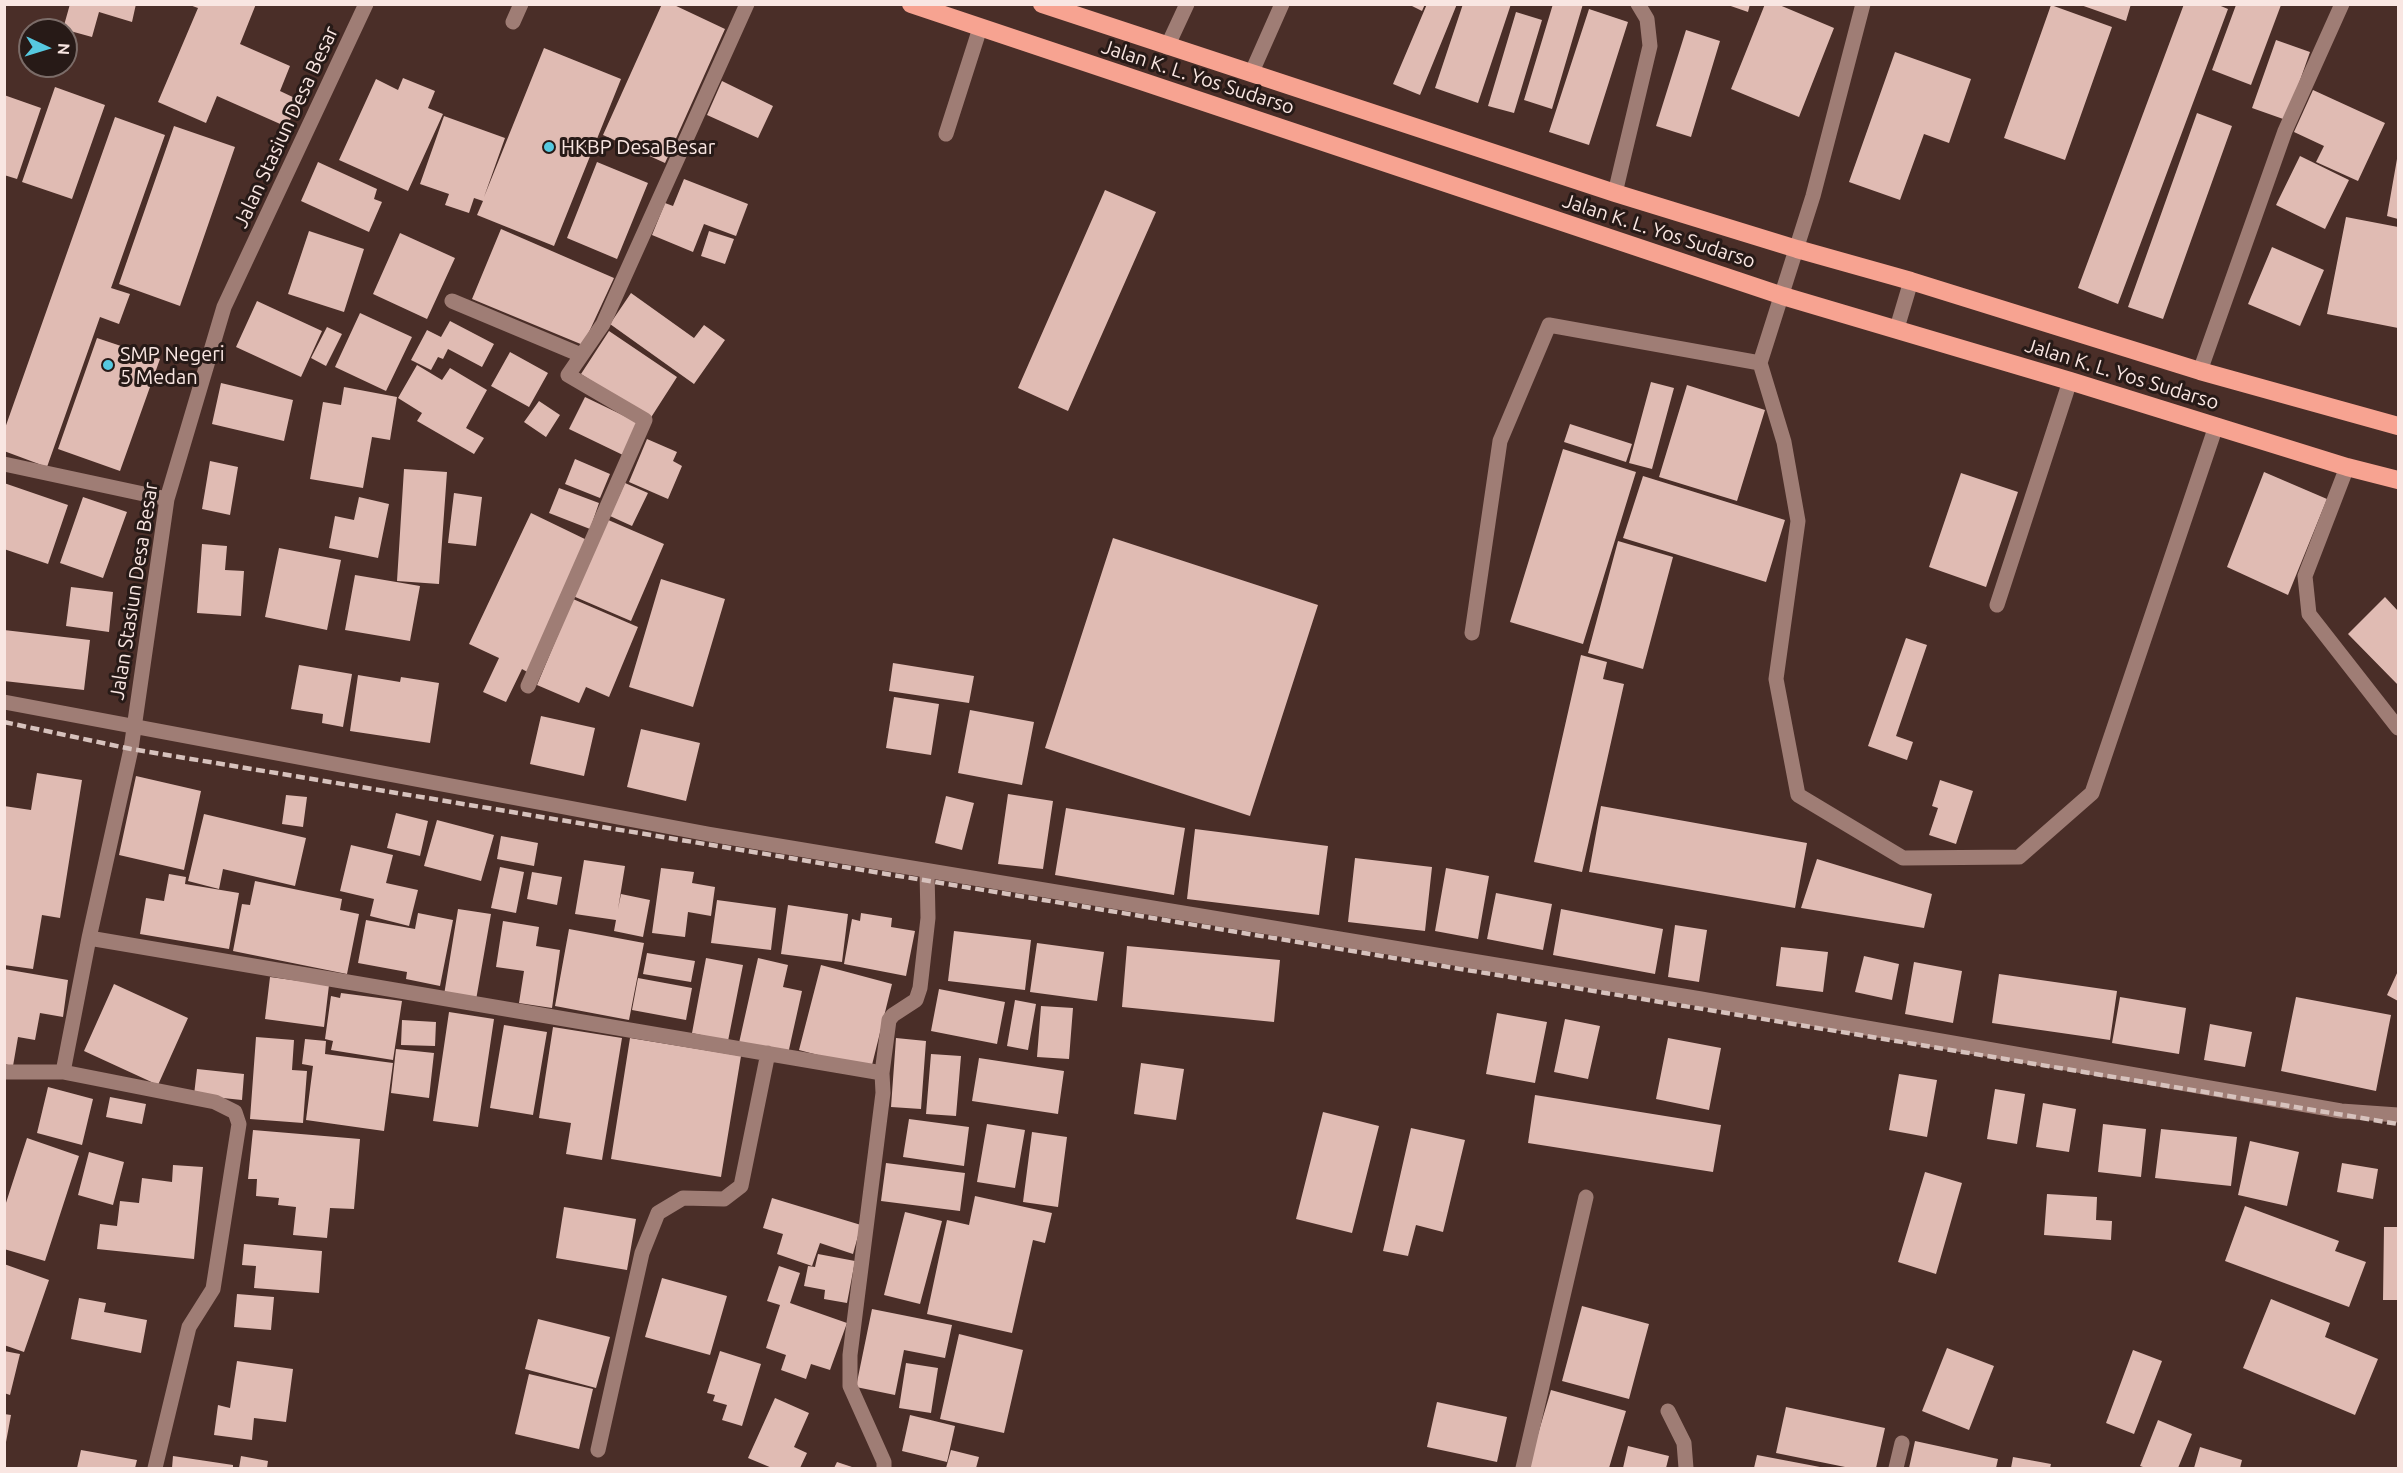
<!DOCTYPE html>
<html>
<head>
<meta charset="utf-8">
<style>
	body { margin:0 }
	#map { position:relative; width:2403px; height:1473px; overflow:hidden; background:#4a2e28; font-family:Ubuntu,sans-serif }
	canvas { display:block }
	.frame { position:absolute; inset:0; border:6px solid #f9e6e2; pointer-events:none }
	.north { position:absolute; left:18px; top:18px; width:60px; height:60px; box-sizing:border-box; background:#271a17; border:2px solid #7b6c68; border-radius:50%; rotate:94deg; font-size:16px; font-weight:700; line-height:24px; text-align:center; color:#f9e6e2 }
	.north::after { content:''; display:block; margin:auto; width:21px; height:27px; background:#56c9e0; clip-path:polygon(50% 0,100% 100%,50% 72%,0 100%) }
</style>
</head>
<body>
<div id="map">
<canvas width="2403" height="1473"></canvas>
<div class="frame"></div>
<div class="north">N</div>
</div>
<script>
const ctx = document.querySelector('canvas').getContext('2d');
ctx.lineJoin = 'round';
function fill(path, color) { ctx.fillStyle = color; ctx.fill(path, 'evenodd'); }
const toPath = rows => new Path2D(rows.map(r => 'M' + r).join(''));
function stroke(path, color, width, dash) { ctx.strokeStyle = color; ctx.lineWidth = width; ctx.lineCap = dash ? 'butt' : 'round'; ctx.setLineDash(dash || []); ctx.stroke(path); }
function write(font, color, halo, rows, align = 'center') {
  ctx.font = font + ' Ubuntu,sans-serif'; ctx.lineWidth = 6; ctx.setLineDash([]); ctx.textBaseline = 'middle'; ctx.strokeStyle = halo; ctx.fillStyle = color; for (const [text, x, y, turn = 0] of rows) {
    ctx.save(); ctx.translate(x, y); ctx.rotate((+turn || 0) * Math.PI / 180); ctx.textAlign = isNaN(turn) ? turn : align; if (halo) ctx.strokeText(text, 0, 0); ctx.fillText(text, 0, 0); ctx.restore();
  }
}
const building = toPath([
	[70,4,136,4,132,22,99,12,92,37,63,29],
	[187,4,256,4,240,44,290,66,280,91,299,100,287,127,217,96,206,123,158,102,198,8],
	[662,4,672,4,725,29,665,163,603,135],
	[1408,4,1425,4,1422,11],
	[1427,4,1457,4,1420,95,1393,84],
	[1463,4,1511,4,1478,103,1435,88],
	[1553,4,1583,4,1552,109,1524,100],
	[1725,4,1750,4,1748,12],
	[1765,4,1777,4,1834,28,1799,117,1731,89],
	[2078,4,2131,4,2126,21],
	[2184,4,2216,4,2228,9,2118,304,2078,288],
	[2051,5,2112,27,2065,160,2004,138],
	[2236,5,2281,5,2251,85,2212,70],
	[1589,9,1628,22,1589,145,1549,132],
	[1516,12,1542,20,1514,113,1488,106],
	[1686,30,1720,41,1691,137,1656,126],
	[2276,40,2310,52,2286,120,2252,108],
	[544,48,621,79,554,246,477,215,483,201,474,198,469,213,445,205,449,194,420,184,444,116,505,138,484,197],
	[1895,52,1971,79,1949,143,1924,134,1900,200,1849,182],
	[403,78,435,91,428,108,443,114,408,191,339,160,376,79,398,90],
	[722,81,773,106,758,138,707,115],
	[55,87,105,105,72,199,22,182],
	[2313,90,2385,123,2358,181,2316,162,2324,146,2294,132],
	[4,95,41,108,17,179,4,175],
	[2197,113,2232,126,2163,319,2128,307],
	[115,117,165,135,111,288,130,294,119,324,100,317,47,467,4,451,4,431],
	[174,126,235,147,180,306,119,284],
	[2300,156,2349,180,2325,229,2276,205],
	[2397,159,2398,159,2398,219,2387,216],
	[318,162,377,189,374,199,382,202,369,232,301,201],
	[597,162,648,183,617,259,567,238],
	[684,179,748,204,736,236,704,224,693,252,652,235,665,203,673,206],
	[1105,190,1156,212,1068,411,1018,388],
	[2346,217,2398,227,2398,328,2327,314],
	[501,229,614,278,583,345,472,299],
	[309,231,364,249,344,312,288,294],
	[709,231,734,239,725,264,701,256],
	[400,233,455,258,427,319,373,294],
	[2272,247,2324,270,2300,326,2248,304],
	[631,293,694,338,704,325,725,340,694,384,610,324],
	[257,301,322,331,301,377,236,347],
	[360,313,412,337,386,391,335,367],
	[450,321,494,344,482,367,448,349,443,359,438,357,431,370,411,360,427,330,441,337],
	[327,327,342,334,326,366,311,358],
	[609,331,677,377,650,419,581,374],
	[97,338,160,359,120,471,58,449],
	[510,352,548,373,529,407,491,386],
	[417,365,442,380,450,368,487,390,466,428,484,438,474,454,417,421,422,413,398,398],
	[1651,382,1674,388,1652,469,1629,463],
	[221,383,293,400,284,441,212,424],
	[1687,385,1765,410,1737,501,1659,477],
	[344,387,397,397,390,440,372,437,363,488,310,479,323,402,341,405],
	[585,397,641,424,625,456,569,429],
	[539,401,560,415,546,437,524,422],
	[1570,424,1632,444,1626,462,1564,442],
	[647,439,677,452,673,461,682,466,668,499,629,482],
	[1563,449,1636,472,1583,644,1510,622],
	[575,459,610,474,600,498,565,484],
	[210,461,238,467,230,515,202,509],
	[404,469,447,472,439,584,397,581],
	[2264,472,2327,499,2288,595,2227,567],
	[1961,473,2018,492,1986,587,1929,567],
	[1643,476,1785,520,1766,582,1623,538],
	[4,483,68,505,48,564,4,549],
	[625,483,648,493,632,526,610,516],
	[559,488,599,503,590,529,549,513],
	[454,493,482,497,476,546,448,543],
	[83,497,127,512,103,578,60,563],
	[359,497,389,504,378,558,329,548,335,516,354,520],
	[531,513,591,542,529,673,522,669,506,702,483,692,499,658,469,644],
	[606,519,664,544,631,621,573,596],
	[1113,538,1318,605,1250,816,1045,748],
	[1618,541,1673,557,1643,669,1588,653],
	[202,544,227,546,225,570,244,571,241,616,197,613],
	[279,548,341,560,327,630,265,617],
	[355,575,420,586,410,641,345,630],
	[661,579,725,599,693,707,629,687],
	[71,587,113,592,109,632,66,626],
	[2385,597,2398,611,2398,685,2348,634],
	[573,599,638,627,609,697,586,687,579,703,537,685],
	[4,630,90,640,84,690,4,681],
	[1906,638,1927,645,1896,736,1913,742,1907,760,1868,746],
	[1581,655,1607,662,1603,679,1624,684,1582,872,1534,862],
	[893,663,974,676,969,703,889,691],
	[299,665,352,674,343,727,322,723,323,714,291,709],
	[358,675,400,682,401,677,439,683,430,743,350,731],
	[894,697,939,704,931,755,886,748],
	[970,710,1034,722,1022,785,958,773],
	[541,716,595,728,584,776,530,764],
	[641,729,700,743,686,801,627,787],
	[37,773,82,780,60,918,42,915,33,969,4,965,4,806,31,810],
	[136,776,201,791,184,870,119,855],
	[1940,780,1973,791,1956,844,1929,835,1938,808,1932,806],
	[1008,794,1053,801,1043,869,998,864],
	[286,795,307,797,303,827,282,824],
	[946,796,974,803,962,850,935,843],
	[1601,806,1807,843,1795,908,1589,872],
	[1066,808,1185,828,1174,895,1055,875],
	[396,813,428,821,420,856,387,848],
	[204,814,306,838,295,886,223,869,219,889,188,881],
	[437,820,494,835,481,881,424,866],
	[1195,829,1328,846,1319,915,1187,899],
	[501,836,538,843,534,866,497,859],
	[351,845,393,855,386,883,418,890,409,926,370,916,374,899,340,891],
	[1355,858,1432,867,1425,931,1348,922],
	[1817,859,1932,894,1924,928,1801,908],
	[584,860,625,866,618,909,621,894,650,900,643,937,614,931,616,920,575,914],
	[500,867,524,872,516,913,491,908],
	[661,868,694,872,692,883,715,887,711,916,688,912,685,937,652,933],
	[1446,868,1489,876,1478,939,1435,931],
	[532,872,562,877,557,905,527,899],
	[169,874,186,877,185,884,239,893,229,949,140,934,146,898,164,901],
	[255,881,342,899,340,910,359,914,347,974,233,951,242,904,250,905],
	[1496,893,1552,904,1543,950,1487,939],
	[717,900,776,908,771,950,711,943],
	[788,905,848,914,842,962,781,954],
	[458,909,491,914,476,1000,444,995],
	[1561,909,1663,929,1655,974,1553,955],
	[418,913,453,920,440,986,406,979,407,972,358,963,366,920,415,929],
	[861,913,892,918,891,927,915,931,906,976,844,964,852,919,860,921],
	[503,921,539,927,536,946,560,950,552,1008,519,1003,524,971,496,967],
	[1675,925,1707,930,1699,982,1668,977],
	[569,929,644,943,629,1020,555,1006],
	[954,931,1031,940,1025,990,948,981],
	[1037,943,1104,952,1097,1001,1030,992],
	[1127,946,1280,960,1274,1022,1122,1007],
	[1781,947,1828,952,1823,992,1776,986],
	[647,953,695,961,691,982,643,974],
	[1864,956,1899,964,1892,1000,1855,992],
	[706,958,743,965,728,1041,692,1033],
	[758,958,788,965,783,987,802,991,788,1054,739,1043],
	[1914,962,1962,971,1953,1023,1905,1014],
	[821,965,892,984,871,1069,799,1050],
	[4,969,68,980,63,1017,40,1013,35,1040,18,1037,13,1066,4,1064],
	[2398,971,2398,1001,2387,995],
	[1999,974,2117,991,2110,1040,1992,1023],
	[270,977,329,985,324,1027,265,1019],
	[638,978,692,988,686,1020,632,1010],
	[114,984,188,1018,158,1085,84,1051],
	[939,989,1005,1002,997,1044,931,1031],
	[341,993,402,1001,393,1060,331,1050,333,1041,325,1039,331,996,340,998],
	[2120,997,2186,1008,2179,1054,2112,1043],
	[2296,997,2391,1015,2376,1091,2281,1071],
	[1015,1000,1036,1004,1028,1050,1007,1046],
	[1041,1006,1073,1008,1069,1059,1037,1057],
	[449,1012,494,1019,478,1127,433,1121],
	[1497,1013,1547,1022,1535,1083,1486,1074],
	[1565,1019,1600,1026,1588,1079,1554,1072],
	[402,1020,436,1022,435,1046,401,1045],
	[2210,1024,2252,1032,2245,1067,2204,1060],
	[504,1025,547,1032,533,1115,490,1108],
	[553,1027,622,1038,602,1160,566,1154,571,1123,539,1118],
	[256,1037,294,1040,292,1070,307,1071,303,1123,250,1119],
	[630,1038,741,1056,721,1177,611,1159],
	[896,1038,926,1041,921,1109,891,1107],
	[1668,1038,1721,1048,1709,1110,1656,1099],
	[305,1039,326,1041,325,1054,393,1063,384,1131,306,1120,313,1066,302,1064],
	[396,1049,434,1053,429,1098,391,1093],
	[931,1054,961,1056,956,1116,926,1114],
	[979,1058,1064,1071,1058,1114,972,1101],
	[1141,1063,1184,1069,1176,1120,1134,1114],
	[197,1069,244,1074,242,1100,194,1095],
	[1899,1074,1937,1080,1927,1137,1889,1130],
	[48,1087,93,1099,82,1145,37,1133],
	[1995,1089,2025,1094,2017,1144,1987,1139],
	[1535,1095,1721,1125,1713,1172,1528,1143],
	[110,1097,146,1104,142,1124,106,1117],
	[2043,1103,2076,1109,2069,1152,2036,1147],
	[1323,1112,1379,1126,1352,1233,1296,1219],
	[909,1119,969,1127,964,1166,903,1157],
	[987,1124,1025,1130,1015,1188,977,1182],
	[2103,1124,2146,1129,2141,1177,2098,1172],
	[1411,1128,1465,1140,1443,1232,1416,1225,1408,1256,1383,1251],
	[2161,1129,2237,1137,2231,1186,2155,1178],
	[253,1130,360,1139,354,1209,330,1208,327,1238,293,1235,296,1207,278,1205,279,1198,256,1196,257,1179,248,1179],
	[1032,1132,1067,1137,1058,1207,1023,1202],
	[27,1138,79,1156,45,1261,4,1249,4,1209],
	[2250,1141,2299,1152,2287,1206,2238,1195],
	[89,1152,124,1162,113,1205,78,1195],
	[886,1163,965,1173,960,1211,881,1201],
	[2342,1163,2378,1169,2373,1199,2337,1192],
	[173,1165,203,1167,194,1259,97,1249,100,1224,117,1226,120,1201,139,1203,142,1178,172,1182],
	[1925,1172,1962,1183,1936,1274,1898,1262],
	[2047,1194,2097,1197,2096,1220,2112,1221,2111,1240,2044,1235],
	[975,1196,1052,1213,1045,1243,1033,1240,1012,1333,927,1314,947,1220,969,1225],
	[772,1198,861,1225,853,1254,820,1243,812,1266,777,1254,783,1234,763,1228],
	[2245,1206,2339,1241,2335,1251,2366,1262,2349,1307,2225,1261],
	[564,1207,636,1219,627,1270,556,1258],
	[905,1212,942,1221,920,1304,884,1295],
	[2384,1227,2398,1227,2398,1300,2383,1300],
	[244,1244,322,1251,319,1293,254,1288,256,1266,242,1265],
	[818,1254,855,1261,847,1303,824,1299,825,1290,804,1286,808,1266,815,1267],
	[4,1264,49,1280,24,1352,4,1345],
	[779,1266,800,1273,790,1303,847,1323,830,1370,811,1364,806,1379,781,1370,786,1355,766,1348,780,1305,767,1301],
	[662,1278,727,1296,710,1355,645,1337],
	[237,1294,274,1297,271,1330,234,1327],
	[79,1298,106,1303,104,1312,147,1320,141,1353,71,1339],
	[2271,1299,2330,1323,2325,1337,2378,1359,2355,1415,2243,1368],
	[1582,1306,1649,1324,1629,1399,1562,1381],
	[872,1309,952,1325,945,1358,904,1350,895,1395,856,1387],
	[538,1319,610,1337,596,1388,525,1369],
	[959,1334,1023,1350,1004,1433,940,1419],
	[1947,1348,1994,1366,1969,1430,1922,1411],
	[2133,1350,2162,1361,2134,1434,2106,1423],
	[4,1351,20,1354,10,1395,4,1393],
	[720,1351,761,1364,742,1426,722,1420,727,1405,713,1401,715,1395,707,1393],
	[237,1361,293,1369,286,1422,254,1418,252,1440,214,1435,218,1405,230,1408],
	[906,1363,938,1368,931,1413,899,1408],
	[529,1374,593,1389,579,1449,515,1434],
	[1551,1390,1626,1411,1609,1468,1528,1468],
	[775,1398,809,1413,794,1447,807,1453,800,1468,772,1468,748,1458],
	[1437,1402,1507,1417,1497,1462,1427,1447],
	[1786,1407,1885,1428,1876,1468,1850,1468,1776,1453],
	[4,1414,11,1415,6,1442,4,1442],
	[910,1415,955,1426,947,1462,902,1451],
	[2158,1420,2192,1434,2178,1468,2146,1468,2140,1466],
	[1915,1441,1998,1459,1996,1468,1909,1468],
	[1628,1446,1669,1456,1666,1468,1623,1468],
	[2200,1447,2242,1460,2240,1468,2194,1468],
	[81,1450,137,1460,135,1468,77,1468],
	[951,1450,979,1457,976,1468,946,1468],
	[1757,1455,1820,1467,1820,1468,1754,1468],
	[173,1456,233,1465,233,1468,172,1468],
	[241,1456,268,1461,267,1468,239,1468],
	[2013,1457,2051,1464,2050,1468,2011,1468],
	[837,1462,855,1468,834,1468]
]);
const lane = toPath([
	[513,22,521,4],
	[1167,47,1187,4],
	[1251,74,1282,4],
	[946,134,980,28],
	[1615,193,1650,46,1647,19,1638,4],
	[1897,328,1911,281],
	[1760,363,1813,196,1863,4],
	[1997,605,2070,381],
	[1472,633,1500,441,1549,325,1760,363,1784,442,1798,521,1776,679,1798,795,1903,858,2019,857,2092,793,2216,426]
]);
const street = toPath([
	[452,301,581,355],
	[2200,371,2285,131,2342,4],
	[4,464,167,499],
	[2347,467,2305,576,2309,614,2398,728],
	[528,686,645,420,568,375,603,324,747,4],
	[4,702,708,834,1701,999,2341,1111,2398,1115],
	[89,938,882,1073],
	[4,1072,63,1072,215,1102,235,1112,239,1124,213,1289,189,1327,155,1468],
	[63,1072,89,938,131,749,167,499,224,307,366,4],
	[1668,1411,1684,1443,1686,1468],
	[598,1450,642,1253,658,1213,683,1198,724,1199,741,1186,768,1053],
	[884,1468,884,1462,850,1386,850,1355,883,1093,882,1073,889,1020,893,1015,916,1000,920,988,928,918,927,871],
	[1523,1468,1586,1197],
	[1896,1468,1902,1443]
]);
const highway = toPath([
	[911,4,1783,296,2070,381,2347,467,2398,480],
	[1042,4,1615,193,1797,249,1911,281,2200,371,2398,426]
]);
const rail = toPath([
	[4,722,131,749,2398,1124]
]);
const markers = [
	[549,147,6,"#56c9e0"],
	[108,365,6,"#56c9e0"]
];
const streetNames = [
	["Jalan K. L. Yos Sudarso",1198,77,18],
	["Jalan Stasiun Desa Besar",286,127,-65],
	["Jalan K. L. Yos Sudarso",1659,231,18],
	["Jalan K. L. Yos Sudarso",2122,374,17],
	["Jalan Stasiun Desa Besar",134,591,-81]
];
const poiNames = [
	["HKBP Desa Besar",561,147],
	["SMP Negeri",120,354],
	["5 Medan",120,377]
];
fill(building, '#e0bbb3');
stroke(lane, '#9f7d75', 15);
stroke(street, '#9f7d75', 15);
stroke(highway, '#f7a391', 18);
stroke(rail, '#d7c2bd', 4.5, [9, 4.5]);
for (const [x, y, r, color] of markers) { const dot = new Path2D(); dot.arc(x, y, r, 0, 2 * Math.PI); ctx.fillStyle = color; ctx.fill(dot); stroke(dot, '#271a17', 2); }
write('20px', '#f9e6e2', '#271a17', streetNames);
write('20px', '#f9e6e2', '#271a17', poiNames, 'left');
</script>
</body>
</html>
